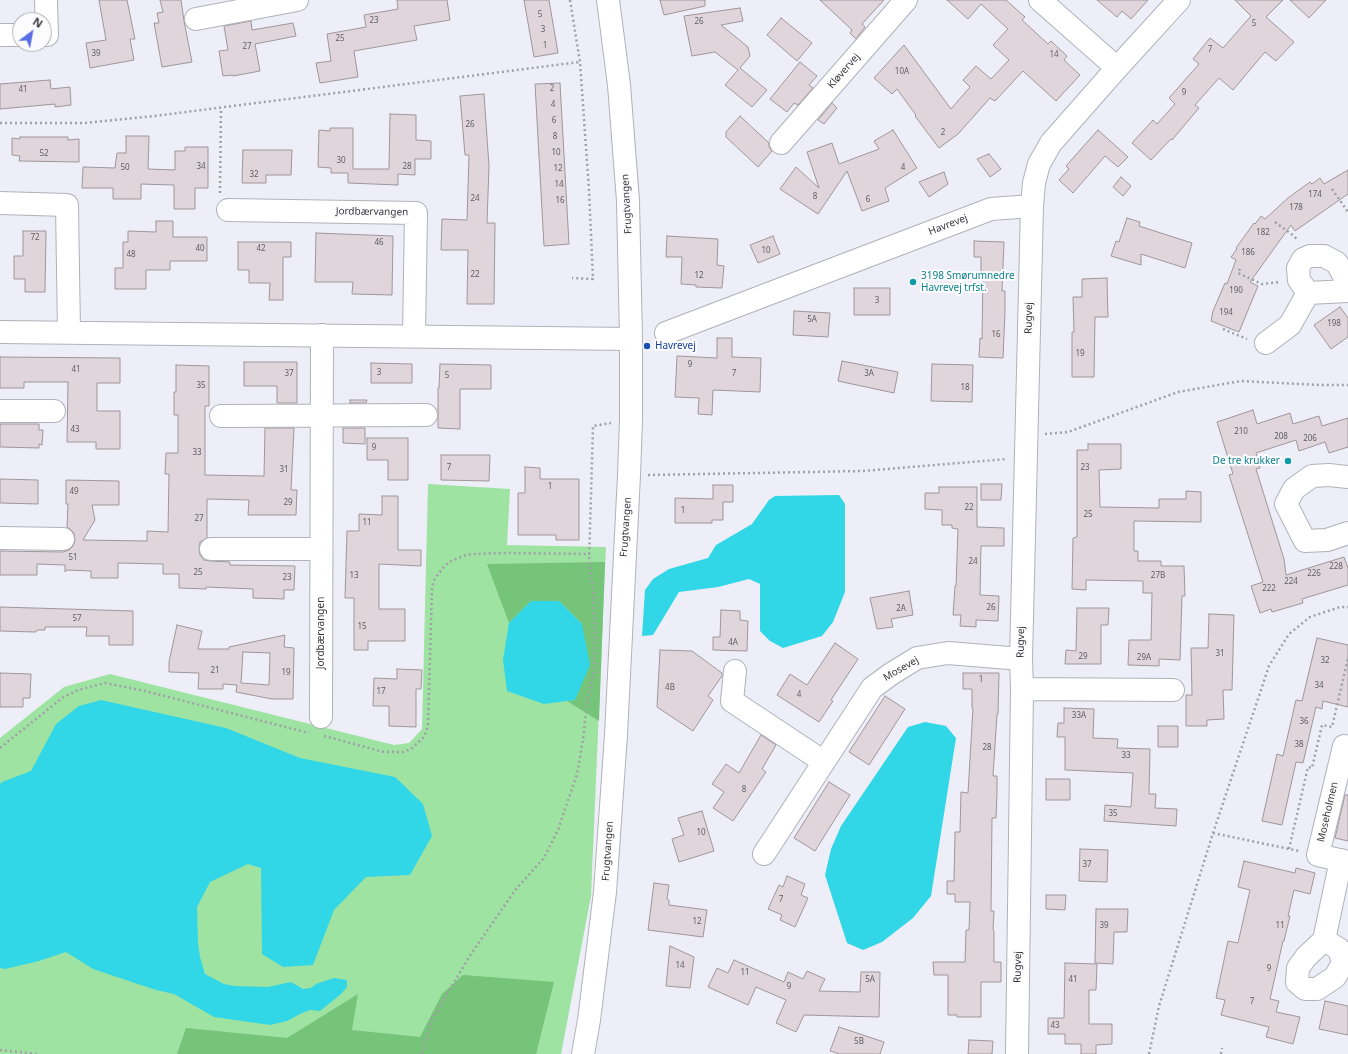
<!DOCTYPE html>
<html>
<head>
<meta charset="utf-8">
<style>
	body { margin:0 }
	#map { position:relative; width:1348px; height:1054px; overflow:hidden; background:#edeef7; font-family:"Noto Sans",sans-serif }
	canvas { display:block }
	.north { position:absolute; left:12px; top:12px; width:40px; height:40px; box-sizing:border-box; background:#fcfcfe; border:1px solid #adadb0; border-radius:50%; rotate:32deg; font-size:11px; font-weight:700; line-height:16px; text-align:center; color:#37373b }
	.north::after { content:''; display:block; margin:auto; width:14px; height:18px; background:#586de4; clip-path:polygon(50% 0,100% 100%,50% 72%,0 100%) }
</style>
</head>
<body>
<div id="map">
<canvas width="1348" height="1054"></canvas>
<div class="north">N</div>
</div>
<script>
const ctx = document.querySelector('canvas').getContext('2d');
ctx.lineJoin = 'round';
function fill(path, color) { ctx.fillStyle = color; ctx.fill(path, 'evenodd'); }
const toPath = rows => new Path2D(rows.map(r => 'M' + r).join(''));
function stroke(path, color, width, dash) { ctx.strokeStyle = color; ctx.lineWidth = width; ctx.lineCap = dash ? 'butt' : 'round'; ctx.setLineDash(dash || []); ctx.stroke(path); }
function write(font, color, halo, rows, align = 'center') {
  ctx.font = font + ' "Noto Sans",sans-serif'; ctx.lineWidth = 4; ctx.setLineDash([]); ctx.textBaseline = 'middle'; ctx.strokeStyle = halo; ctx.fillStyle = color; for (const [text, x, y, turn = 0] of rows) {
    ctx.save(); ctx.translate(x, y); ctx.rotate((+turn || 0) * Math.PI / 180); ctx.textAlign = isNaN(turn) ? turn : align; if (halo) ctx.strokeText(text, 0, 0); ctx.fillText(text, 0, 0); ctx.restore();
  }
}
const green = toPath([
	[428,484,510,489,507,545,606,547,591,896,561,1054,0,1054,0,738,64,687,110,674,394,745,409,743,422,729]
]);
const forest = toPath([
	[605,562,599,721,567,701,575,700,582,624,559,601,531,601,509,623,487,564],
	[463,975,554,982,536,1054,177,1054,186,1028,287,1038,358,994,352,1030,420,1037,442,994]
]);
const water = toPath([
	[839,495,845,504,845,592,833,622,822,636,783,648,770,641,760,631,760,584,749,579,718,587,679,592,653,635,642,636,645,590,653,579,669,569,708,558,716,545,752,524,769,500,775,496],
	[531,601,559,601,582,624,590,665,575,700,544,704,507,691,503,660,509,623],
	[101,700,226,728,300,758,395,777,423,804,432,836,410,875,366,877,334,910,313,965,283,967,262,954,261,868,248,864,210,882,197,907,198,943,200,957,205,974,224,984,235,986,268,987,291,982,303,989,311,988,316,984,334,978,347,980,347,987,341,994,320,1011,310,1010,300,1014,287,1021,270,1025,214,1017,174,994,156,990,93,969,66,952,39,961,5,969,0,968,0,784,2,782,31,771,56,724,79,706],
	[925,722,946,726,956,738,931,896,913,918,882,942,863,950,847,943,825,875,831,849,841,826,908,727]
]);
const building = toPath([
	[99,0,127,0,135,39,130,39,134,60,90,68,86,43,106,40,99,0],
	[160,0,181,0,184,21,192,62,162,67,154,23,159,23,157,13,163,12,160,0],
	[397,0,447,0,450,20,414,26,417,40,354,51,358,77,320,83,316,63,331,61,327,34,366,27,364,15,398,9,397,0],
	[524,0,549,0,558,53,534,57,524,0],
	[660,0,705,0,705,6,664,15,660,0],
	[820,0,884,0,862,24,865,27,856,39,850,33,852,30,820,0],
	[947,0,1006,0,1025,17,1022,20,1048,44,1051,41,1067,56,1064,60,1080,75,1056,101,1023,71,995,101,990,98,958,134,939,148,915,116,916,115,897,89,892,94,874,78,904,45,951,109,970,87,963,80,976,66,991,79,1009,60,993,45,1008,29,981,4,968,19,947,0],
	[1097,0,1148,0,1131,19,1122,11,1117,17,1097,0],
	[1235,0,1283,0,1266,17,1294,42,1276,61,1265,52,1233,90,1219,78,1195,105,1199,108,1172,140,1171,139,1151,160,1132,143,1153,120,1157,124,1175,104,1169,98,1199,64,1193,59,1210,38,1223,48,1251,16,1235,0],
	[1290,0,1326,0,1309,18,1290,0],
	[740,8,743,21,721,25,748,47,750,56,740,68,767,90,752,107,725,85,738,70,715,52,692,56,684,16,740,8],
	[781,18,812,43,797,61,767,35,781,18],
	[251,21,252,30,293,23,296,36,255,44,260,71,233,76,233,75,223,76,219,51,228,50,224,26,251,21],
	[800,62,817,76,809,85,813,88,798,105,794,103,787,112,770,99,800,62],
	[50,80,51,89,70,87,71,105,55,107,55,104,0,109,0,84,50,80],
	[560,83,569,244,544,246,535,84,560,83],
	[484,94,489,166,487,223,495,223,494,304,467,304,468,250,441,250,442,219,467,220,469,155,465,155,460,96,484,94],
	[832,103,837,108,824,124,818,120,832,103],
	[390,114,416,115,416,140,431,141,431,159,415,159,415,175,398,174,398,185,348,183,348,173,331,173,331,168,318,167,319,130,330,131,330,128,353,128,353,169,389,169,390,114],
	[740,116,769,143,769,147,772,151,758,167,726,137,726,132,740,116],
	[893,130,917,168,885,188,889,201,862,211,847,171,818,214,780,189,796,167,819,188,807,152,832,143,839,164,879,149,874,141,893,130],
	[1098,130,1128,157,1118,167,1105,156,1073,193,1059,180,1069,169,1066,166,1098,130],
	[126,136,149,136,148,169,175,170,175,151,185,151,185,147,208,147,208,188,195,188,195,209,174,209,174,185,173,185,141,184,141,199,113,199,113,188,82,188,83,167,115,168,117,153,126,153,126,136],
	[20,137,68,137,68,140,79,139,79,162,19,161,20,156,12,155,12,138,20,139,20,137],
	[243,150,292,150,291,175,266,175,266,183,242,183,243,150],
	[989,154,1001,169,990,177,977,159,989,154],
	[1348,170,1348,194,1295,231,1291,225,1250,282,1258,286,1239,332,1211,321,1213,311,1225,283,1227,284,1236,260,1231,257,1237,249,1236,248,1254,223,1255,224,1261,216,1265,219,1288,198,1310,182,1312,184,1320,178,1324,184,1348,170],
	[944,172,948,184,929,197,919,182,944,172],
	[1121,177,1131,186,1123,196,1113,187,1121,177],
	[1127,218,1140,222,1139,226,1192,243,1185,268,1141,254,1141,265,1111,256,1116,241,1119,242,1127,218],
	[156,221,173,221,173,237,207,237,207,261,170,261,170,270,146,270,146,289,115,289,115,268,123,268,123,242,128,242,128,231,156,232,156,221],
	[23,231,46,231,45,292,25,292,25,279,14,279,14,256,23,256,23,231],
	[316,233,393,236,392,295,352,294,353,282,315,282,316,233],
	[667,236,718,239,717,265,724,266,722,288,696,287,696,285,681,284,682,257,666,257,667,236],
	[773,236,780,254,758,263,750,245,773,236],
	[974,241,1004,242,1002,291,1005,291,1005,312,1003,358,979,357,980,338,982,339,983,275,981,275,981,257,974,257,974,241],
	[238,242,291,242,291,257,283,257,283,300,269,300,270,283,249,283,249,270,238,270,238,242],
	[1107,278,1108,317,1095,317,1094,377,1072,377,1072,332,1074,332,1073,297,1082,297,1082,279,1107,278],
	[854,288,890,288,890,315,854,315,854,288],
	[1340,307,1348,318,1348,337,1331,349,1314,325,1340,307],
	[794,311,830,313,828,337,793,335,794,311],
	[717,338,732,338,732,357,761,358,760,392,713,390,712,415,698,414,699,398,675,397,677,356,717,358,717,338],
	[0,357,120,358,120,383,97,383,97,411,120,411,120,449,96,449,96,442,67,442,68,382,24,382,24,388,0,388,0,357],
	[842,361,898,372,894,393,838,381,842,361],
	[244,362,297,362,297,403,277,403,277,386,244,386,244,362],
	[371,363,412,364,412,383,371,383,371,363],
	[440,364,491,365,491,389,460,389,460,429,438,428,438,388,439,388,440,364],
	[932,364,973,365,972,402,931,401,932,364],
	[176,365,209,366,209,406,205,406,205,475,264,476,265,428,294,428,291,490,297,490,296,515,248,515,249,500,207,499,207,538,200,542,199,549,200,555,204,560,211,561,230,562,230,565,295,566,294,590,284,590,284,599,253,598,253,589,206,587,206,589,179,588,179,574,163,574,163,564,118,563,118,578,91,578,91,571,66,570,65,572,65,565,37,564,37,575,0,575,0,551,63,552,69,550,73,546,75,540,74,533,70,529,67,527,68,504,66,504,66,480,119,481,119,505,92,505,95,520,83,540,147,541,147,531,168,532,169,474,165,474,166,453,178,453,178,415,174,415,174,392,176,392,176,365],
	[350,400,367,400,366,403,350,403,350,400],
	[1253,410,1257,424,1290,413,1293,424,1319,416,1322,426,1348,418,1348,447,1329,453,1325,442,1299,451,1296,440,1256,453,1260,468,1256,469,1284,559,1286,575,1344,557,1348,568,1348,585,1302,599,1303,603,1272,612,1271,609,1260,613,1251,586,1263,582,1229,475,1233,474,1217,422,1253,410],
	[0,424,39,424,39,430,43,430,42,445,39,444,39,448,0,447,0,424],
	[343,428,365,428,365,444,343,443,343,428],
	[367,438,408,438,408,480,388,480,388,460,367,460,367,438],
	[1088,444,1121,444,1121,469,1099,470,1100,507,1159,508,1159,499,1186,499,1186,491,1201,492,1201,522,1134,521,1134,551,1138,551,1138,561,1161,561,1161,566,1184,566,1185,596,1182,596,1180,660,1159,659,1159,666,1128,665,1129,640,1151,640,1152,593,1143,593,1143,581,1086,580,1086,590,1072,589,1073,538,1077,537,1077,450,1088,450,1088,444],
	[441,455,490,455,489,481,441,480,441,455],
	[525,467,540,468,540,479,579,479,579,540,556,540,556,535,518,535,518,493,525,493,525,467],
	[0,479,38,480,38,504,0,503,0,479],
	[981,484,1002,484,1001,500,981,500,981,484],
	[713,485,733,485,733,502,723,502,723,520,712,520,712,523,675,523,675,498,713,499,713,485],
	[939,487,977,487,977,527,1004,528,1004,546,981,546,980,595,999,596,998,621,976,620,976,627,960,626,961,615,953,615,955,586,956,586,958,529,952,528,952,525,942,525,942,510,925,509,925,493,939,493,939,487],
	[382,496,398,496,398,550,421,550,421,566,379,564,379,609,405,609,405,641,368,641,368,650,354,650,354,598,345,598,347,531,359,531,359,514,382,515,382,496],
	[909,591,913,615,891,619,893,627,877,629,870,598,909,591],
	[0,607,133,611,133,645,109,645,109,636,86,636,87,627,45,627,45,630,37,630,36,632,0,631,0,607],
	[1077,608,1109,608,1108,625,1101,625,1101,664,1065,664,1066,650,1076,651,1077,608],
	[721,610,740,611,740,620,748,621,747,651,713,650,713,637,720,637,721,610],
	[1209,614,1234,615,1232,690,1223,690,1224,719,1207,720,1207,726,1186,726,1186,695,1192,695,1191,648,1208,648,1209,614],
	[177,625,202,631,198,649,229,649,229,647,285,635,284,647,294,648,293,699,272,699,236,692,237,685,223,684,223,689,198,689,199,673,169,672,169,662,177,625],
	[243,652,270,653,269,685,241,683,243,652],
	[1317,638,1348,645,1348,707,1323,701,1322,709,1316,707,1303,763,1296,762,1282,825,1262,821,1277,754,1283,756,1296,700,1302,701,1317,638],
	[835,643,858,659,831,700,833,701,819,722,777,695,790,674,807,685,835,643],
	[660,650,692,651,722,673,722,676,708,696,713,700,693,731,657,707,660,650],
	[397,669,422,670,421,689,416,689,416,727,389,726,389,706,373,706,374,678,397,679,397,669],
	[0,673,31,674,30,698,23,698,23,707,0,707,0,673],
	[963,673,999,673,998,714,997,714,993,776,997,776,997,793,996,818,992,818,991,911,994,911,993,930,994,931,994,962,1001,962,1001,982,981,982,981,1017,957,1017,957,1015,948,1015,948,975,934,975,933,962,965,962,966,930,969,930,970,902,955,902,955,894,947,894,947,881,954,881,955,832,960,832,961,792,968,793,973,708,972,708,972,689,963,689,963,673],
	[885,696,905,709,869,765,849,752,885,696],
	[1064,708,1094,709,1093,738,1118,739,1117,748,1150,749,1149,794,1156,794,1155,808,1177,809,1176,826,1104,821,1105,805,1131,807,1133,773,1065,770,1065,737,1057,737,1058,723,1064,723,1064,708],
	[1158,726,1178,726,1178,747,1158,747,1158,726],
	[761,735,776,745,762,769,766,772,733,821,713,808,724,792,712,784,726,764,739,773,761,735],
	[1046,779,1070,779,1070,800,1046,800,1046,779],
	[829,782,850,795,815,851,794,838,829,782],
	[1345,795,1348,795,1348,841,1335,838,1345,795],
	[702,811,714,851,679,862,672,839,684,835,678,818,702,811],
	[1080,849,1108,850,1107,882,1079,881,1080,849],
	[1244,861,1295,873,1296,868,1315,873,1310,894,1294,890,1288,916,1290,916,1284,941,1283,941,1270,999,1279,1001,1276,1012,1300,1017,1293,1044,1266,1037,1269,1027,1221,1015,1225,1000,1216,998,1228,941,1238,943,1250,890,1238,887,1244,861],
	[787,876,805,884,801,895,808,898,795,927,780,920,782,915,768,909,779,885,783,887,787,876],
	[654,883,669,885,667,899,669,900,669,905,707,910,703,937,648,930,654,883],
	[1046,895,1066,895,1065,910,1046,909,1046,895],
	[1096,909,1128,909,1127,932,1114,932,1113,964,1095,963,1096,909],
	[670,946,694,957,690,988,666,986,670,946],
	[734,960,784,982,788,972,803,979,807,971,825,979,819,991,860,992,861,972,880,972,879,1017,804,1015,796,1032,776,1023,786,1000,756,987,748,1005,708,987,717,968,728,973,734,960],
	[1065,963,1097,964,1096,990,1089,990,1089,1024,1112,1024,1112,1044,1096,1045,1096,1054,1081,1054,1081,1044,1065,1044,1065,1034,1048,1034,1048,1018,1064,1018,1065,963],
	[1325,1001,1348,1006,1348,1035,1319,1029,1325,1001],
	[839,1027,884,1042,880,1054,840,1054,830,1051,839,1027],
	[969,1040,993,1041,992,1054,968,1054,969,1040]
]);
const path = toPath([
	[570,0,580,62,589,190,593,279,572,278],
	[0,123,84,123,154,116,580,62],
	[1332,189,1348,212],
	[220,193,221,108],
	[1275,222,1294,236,1298,241],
	[1240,269,1238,273,1262,284,1280,282],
	[1223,329,1247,339],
	[1045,434,1068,432,1178,392,1241,381,1321,385,1348,385],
	[648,475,863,471,1007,459],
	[324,736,384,752,403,752,411,749,424,737,428,726,432,587,435,578,443,568,449,562,466,555,474,554,503,553,590,554],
	[0,748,62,698,78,690,105,683,145,691,309,733],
	[1213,833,1299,851],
	[1289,849,1308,767,1312,768,1322,725,1332,727,1348,658],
	[0,1050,38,1054],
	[422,1054,432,1019,471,954,516,889,544,858,558,830,577,774,583,740,587,703,594,671,595,638,593,588,589,562,593,426,611,423],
	[1149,1054,1159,1006,1213,833,1269,666,1289,634,1310,617,1340,607,1348,607],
	[1221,1054,1222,1048]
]);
const minor = toPath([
	[1040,0,1117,68],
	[196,19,297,0],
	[0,35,20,35],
	[44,35,47,35,46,0],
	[781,143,906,0],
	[0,203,67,205,69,332],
	[228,210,416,213,414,336],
	[1348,284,1337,263,1324,256,1310,256,1303,259,1298,268,1299,280,1308,293,1348,291],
	[0,332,631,339],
	[666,333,991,209,1032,206],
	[1266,343,1290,325,1308,293],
	[0,411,54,411],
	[221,416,426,415],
	[1348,477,1329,475,1312,476,1294,489,1286,504,1305,541,1327,540,1348,533],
	[0,538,63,539],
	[211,549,321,549],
	[735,671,732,701,824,762],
	[1022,689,1173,690],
	[321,717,322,335],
	[1344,746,1318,855,1348,862],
	[764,854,872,688,891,674,917,658,948,653,1021,659],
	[1324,940,1339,949,1343,963,1335,977,1317,989,1305,989,1297,982,1298,968,1306,957,1324,940,1341,860],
	[583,1054,589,1020,605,892,616,735,629,475,631,420,631,339,628,201,619,85,608,0],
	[1017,1054,1022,689,1021,659,1032,206,1034,183,1039,164,1051,143,1117,68,1179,0]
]);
const markers = [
	[913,282,4,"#0f9aa8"],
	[647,346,4,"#1a4fb4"],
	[1288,461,4,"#0f9aa8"]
];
const numberNames = [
	["5",540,15],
	["23",374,21],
	["26",699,22],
	["5",1254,24],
	["3",543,30],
	["25",340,39],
	["1",545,46],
	["27",247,47],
	["7",1210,50],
	["39",96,54],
	["14",1054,55],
	["10A",902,72],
	["2",552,89],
	["41",23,90],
	["9",1184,93],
	["4",553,105],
	["6",554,121],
	["26",470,125],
	["2",943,133],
	["8",555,137],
	["10",556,153],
	["52",44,154],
	["30",341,161],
	["34",201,167],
	["28",407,167],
	["50",125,168],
	["4",903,168],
	["12",558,169],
	["32",254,175],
	["14",559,185],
	["174",1315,195],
	["8",815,197],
	["24",475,199],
	["6",868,200],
	["16",560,201],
	["178",1296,208],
	["182",1263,233],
	["72",35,238],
	["46",379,243],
	["40",200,249],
	["42",261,249],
	["10",766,251],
	["186",1248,253],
	["48",131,255],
	["22",475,275],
	["12",699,276],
	["190",1236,291],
	["3",877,301],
	["194",1226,313],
	["5A",812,320],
	["198",1334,324],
	["16",996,335],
	["19",1080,354],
	["9",690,365],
	["41",76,370],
	["3",379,373],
	["37",289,374],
	["7",734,374],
	["3A",869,374],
	["5",447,376],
	["35",201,386],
	["18",965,388],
	["43",75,430],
	["210",1241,432],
	["208",1281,437],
	["206",1310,439],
	["9",374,448],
	["33",197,453],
	["7",449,468],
	["23",1085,468],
	["31",284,470],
	["1",550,487],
	["49",74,492],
	["29",288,503],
	["22",969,508],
	["1",683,511],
	["25",1088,515],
	["27",199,519],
	["11",367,523],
	["51",73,558],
	["24",973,562],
	["228",1336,567],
	["25",198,573],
	["226",1314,574],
	["13",354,576],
	["27B",1158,576],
	["23",287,578],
	["224",1291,582],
	["222",1269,589],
	["26",991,608],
	["2A",901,609],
	["57",77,619],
	["15",362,627],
	["4A",733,643],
	["31",1220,654],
	["29",1083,657],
	["29A",1144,658],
	["32",1325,661],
	["21",215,671],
	["19",286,673],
	["1",981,680],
	["34",1319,686],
	["4B",670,688],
	["17",381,692],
	["4",799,695],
	["33A",1079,716],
	["36",1304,722],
	["38",1299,745],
	["28",987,748],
	["33",1126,756],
	["8",744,790],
	["35",1113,814],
	["10",701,833],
	["37",1087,865],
	["7",781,900],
	["12",697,922],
	["39",1104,926],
	["11",1280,926],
	["14",680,966],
	["9",1269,969],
	["11",745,973],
	["5A",870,980],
	["41",1073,980],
	["9",789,987],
	["7",1252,1002],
	["43",1055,1026],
	["5B",859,1042]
];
const streetNames = [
	["Kløvervej",844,71,-49],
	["Frugtvangen",627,204,-93],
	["Jordbærvangen",372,212,1],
	["Havrevej",948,225,-21],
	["Rugvej",1029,318,-89],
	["Frugtvangen",626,527,-86],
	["Jordbærvangen",321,633,-90],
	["Rugvej",1021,642,-89],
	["Mosevej",901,669,-30],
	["Moseholmen",1328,812,-77],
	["Frugtvangen",608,851,-86],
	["Rugvej",1018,967,-89]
];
const cultureNames = [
	["3198 Smørumnedre",921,276],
	["Havrevej trfst.",921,288],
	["De tre krukker",1280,461,"right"]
];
const transitNames = [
	["Havrevej",655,346]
];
fill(green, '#9fe3a2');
fill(forest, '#76c37a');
fill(water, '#31d7e6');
fill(building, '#dfd5da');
stroke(building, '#9f969a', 1);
stroke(minor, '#b0b2ba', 24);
stroke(path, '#9fa0a7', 2.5, [2, 3]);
stroke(minor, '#fff', 22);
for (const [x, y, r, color] of markers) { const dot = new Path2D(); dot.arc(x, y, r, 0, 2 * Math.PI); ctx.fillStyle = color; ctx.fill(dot); stroke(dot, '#fcfcfe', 1.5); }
write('8px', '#615e63', null, numberNames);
write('10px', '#37373b', '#fcfcfe', streetNames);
write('10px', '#0d838f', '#fcfcfe', cultureNames, 'left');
write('10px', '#164399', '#fcfcfe', transitNames, 'left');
</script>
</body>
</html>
